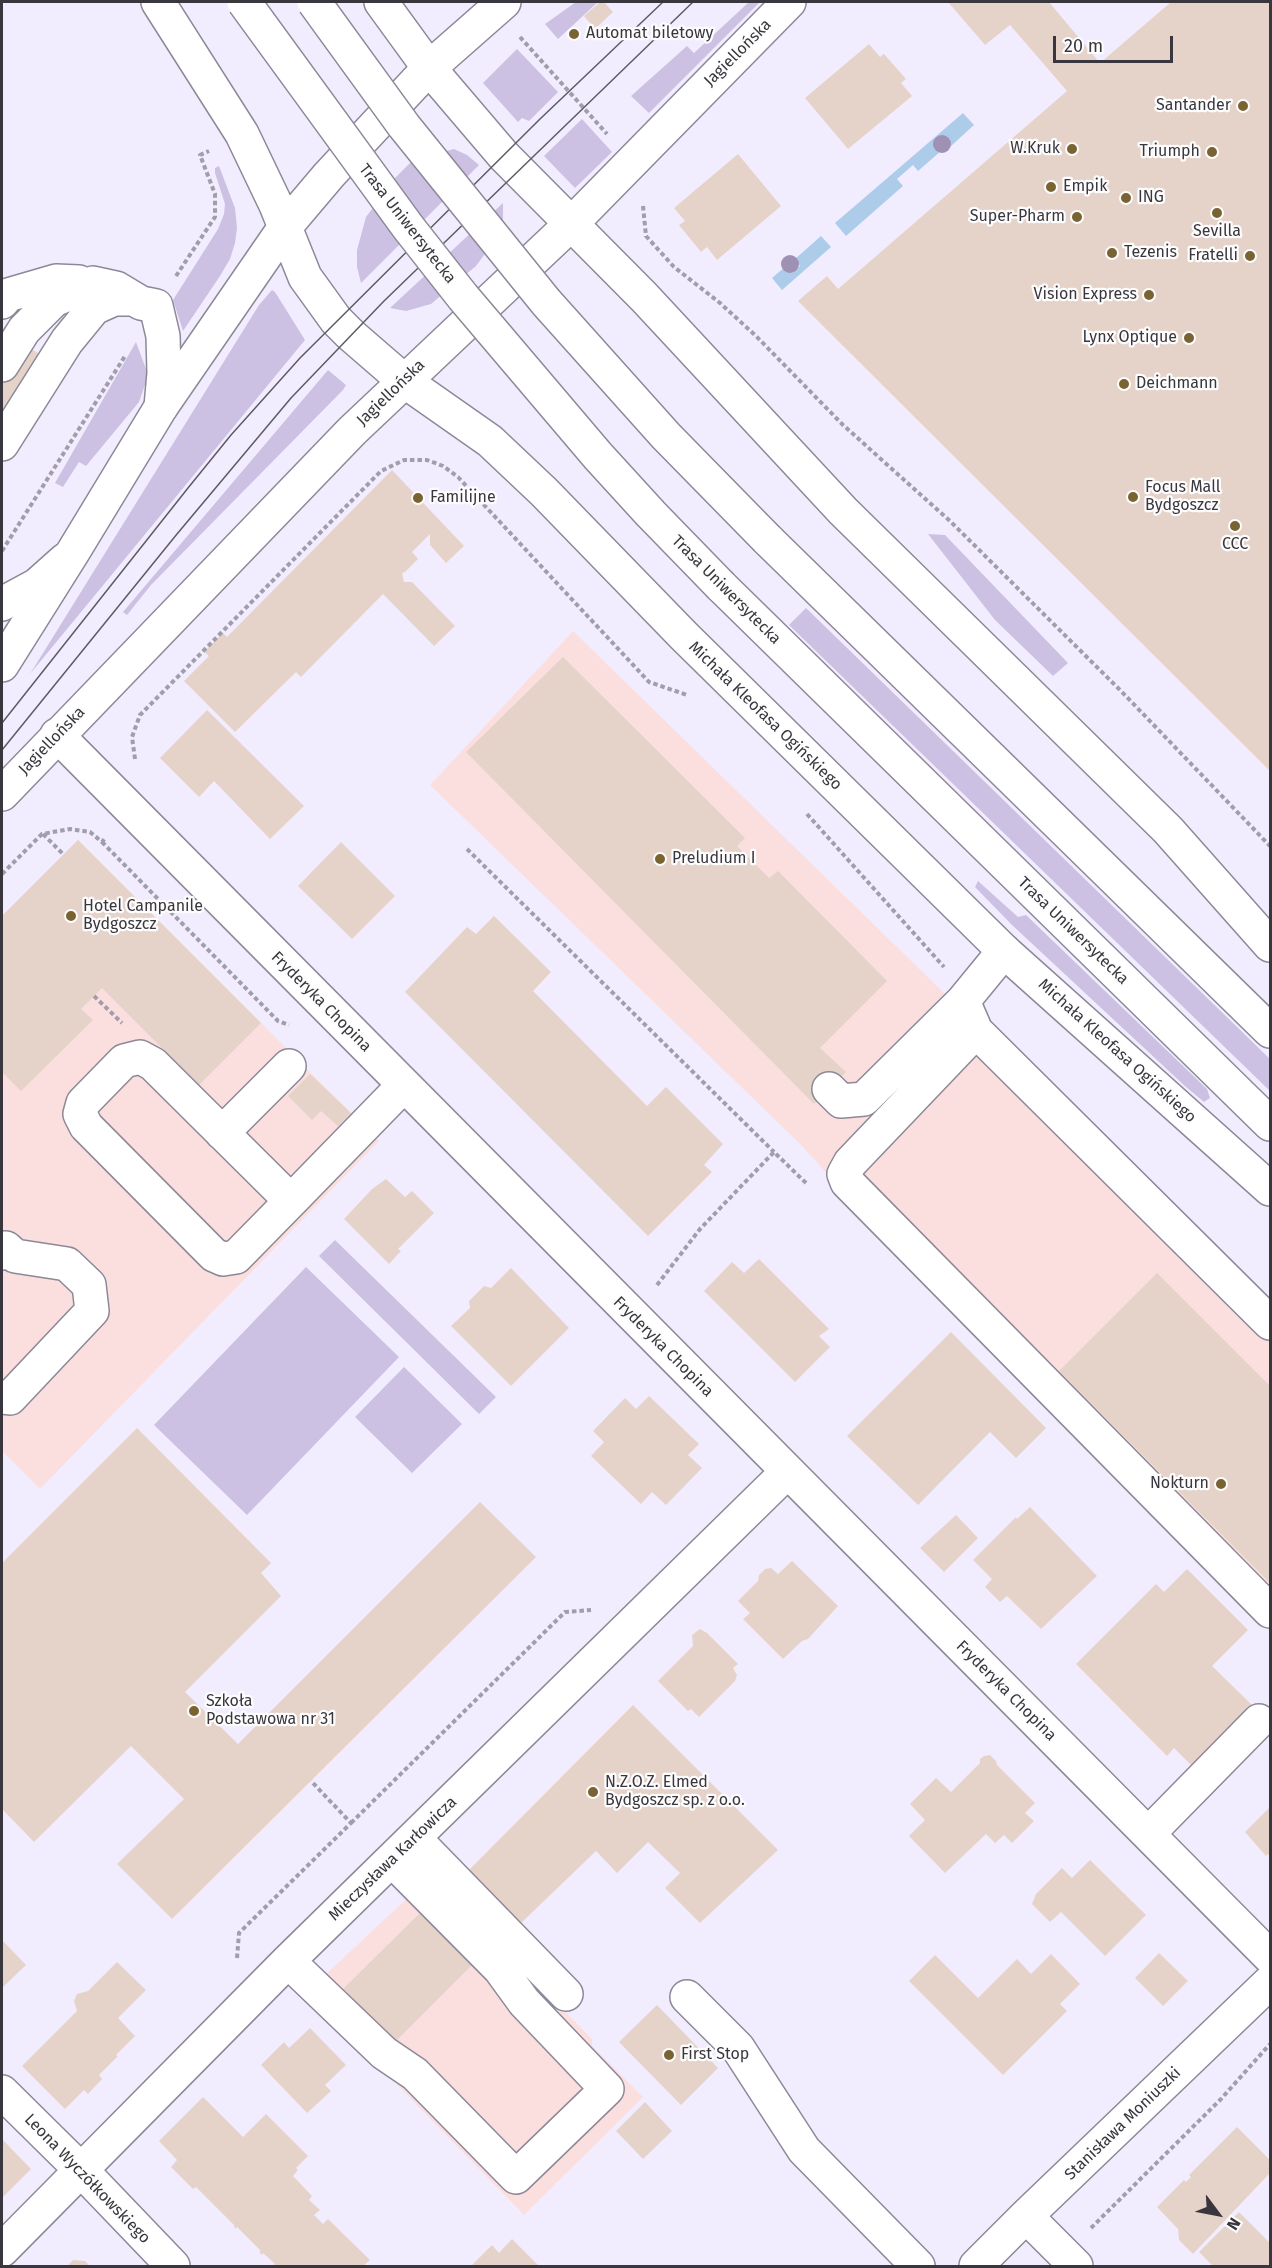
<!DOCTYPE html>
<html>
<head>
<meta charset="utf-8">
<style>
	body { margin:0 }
	#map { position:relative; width:1272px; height:2268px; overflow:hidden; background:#f2edfe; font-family:"Fira Sans",sans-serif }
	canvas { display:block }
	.frame { position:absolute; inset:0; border:3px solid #39363d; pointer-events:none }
	.north { position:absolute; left:1188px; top:2184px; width:60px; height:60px; -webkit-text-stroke:4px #fdfdfd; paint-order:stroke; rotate:122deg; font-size:16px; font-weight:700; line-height:24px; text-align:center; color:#39363d }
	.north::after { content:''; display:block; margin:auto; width:21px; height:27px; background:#39363d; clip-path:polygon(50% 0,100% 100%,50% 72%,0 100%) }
	.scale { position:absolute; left:1053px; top:36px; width:120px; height:27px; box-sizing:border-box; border:3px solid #39363d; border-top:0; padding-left:8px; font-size:18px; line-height:21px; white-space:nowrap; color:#39363d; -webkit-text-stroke:4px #fdfdfd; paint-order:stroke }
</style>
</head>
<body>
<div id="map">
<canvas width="1272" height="2268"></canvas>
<div class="frame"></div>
<div class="north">N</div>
<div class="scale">20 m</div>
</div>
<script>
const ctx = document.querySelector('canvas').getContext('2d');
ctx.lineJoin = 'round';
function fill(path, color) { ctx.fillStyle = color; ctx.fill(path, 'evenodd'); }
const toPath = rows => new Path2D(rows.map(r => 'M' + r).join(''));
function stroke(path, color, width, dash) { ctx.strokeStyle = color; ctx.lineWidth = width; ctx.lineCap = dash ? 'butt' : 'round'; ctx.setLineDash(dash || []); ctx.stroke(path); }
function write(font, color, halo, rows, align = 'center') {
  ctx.font = font + ' "Fira Sans",sans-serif'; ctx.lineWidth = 4.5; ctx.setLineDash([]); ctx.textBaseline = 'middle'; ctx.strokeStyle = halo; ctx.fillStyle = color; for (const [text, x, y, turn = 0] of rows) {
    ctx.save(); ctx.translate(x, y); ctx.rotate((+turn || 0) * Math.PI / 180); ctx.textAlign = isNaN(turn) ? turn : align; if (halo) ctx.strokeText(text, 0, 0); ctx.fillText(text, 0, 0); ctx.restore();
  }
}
const commercial = toPath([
	[573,631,1270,1311,1270,1632,936,1293,801,1145,430,785],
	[78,840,379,1141,40,1489,2,1451,2,916],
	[432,1875,592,2039,592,2046,643,2097,524,2215,307,1992]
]);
const green = toPath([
	[576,2,598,2,558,39,545,24],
	[749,2,760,2,649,113,631,96,687,46,694,53],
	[517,49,558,92,529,121,522,118,518,122,483,83],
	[582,119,612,152,575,188,544,156],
	[454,149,467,155,479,165,361,283,357,267,357,250,366,217,395,178,413,160],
	[219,166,235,208,237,228,235,243,230,259,220,276,183,331,173,300,218,229,224,214,225,204,215,173,215,168],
	[503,203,503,229,476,266,431,304,406,311,390,308],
	[272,290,275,292,305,340,30,674,259,305],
	[136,342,146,369,146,382,139,402,86,466,79,462,63,487,55,483],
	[328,370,346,385,343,390,151,585,127,615,123,612],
	[928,534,945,535,1068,663,1053,676,995,620],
	[806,608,1270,1059,1270,1091,789,625],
	[978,881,1018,917,1026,915,1207,1089,1210,1098,1204,1102,1186,1087,1012,925,975,887],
	[335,1240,496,1397,479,1414,319,1256],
	[306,1267,399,1357,247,1515,154,1425],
	[404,1367,462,1424,412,1473,355,1417]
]);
const water = toPath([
	[963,113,974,125,951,146,943,137,935,143,941,151,918,171,913,165,897,179,903,186,846,236,835,223],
	[821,236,831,247,782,290,772,278,786,266,792,273,800,266,795,259]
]);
const building = toPath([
	[600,2,604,2,613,12,595,29,584,16],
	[948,2,1049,2,1100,63,1171,2,1270,2,1270,771,798,301,827,276,838,289,1067,91,1010,25,985,45],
	[869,44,880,57,884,54,906,79,901,83,912,96,848,149,805,98],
	[738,154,781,206,717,260,707,247,701,252,679,225,685,221,674,208],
	[2,330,55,364,2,449],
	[392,470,464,546,446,563,430,545,430,534,412,552,418,559,405,572,402,573,404,582,412,582,455,626,434,646,383,594,301,677,296,672,235,732,184,681,209,656,204,652,223,633,227,637],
	[563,657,745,838,737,846,769,878,778,871,887,981,820,1048,846,1072,814,1104,466,752],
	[207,710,304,806,270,839,214,781,199,797,160,758],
	[78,840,261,1023,199,1085,102,988,81,1009,93,1020,21,1091,2,1072,2,916],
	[341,842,395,896,352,939,298,886],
	[494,916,551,972,533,991,647,1106,666,1087,723,1144,704,1165,712,1172,648,1236,405,992,467,927,476,934],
	[310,1074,351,1113,338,1126,321,1111,312,1120,288,1096],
	[386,1179,405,1197,412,1191,434,1213,398,1249,401,1251,389,1264,344,1219,372,1189],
	[759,1259,829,1329,819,1336,830,1347,795,1382,704,1291,732,1262,744,1273],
	[511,1268,569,1328,511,1386,451,1326,470,1308,469,1301,484,1286,491,1288],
	[1157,1273,1270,1386,1270,1583,1059,1371],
	[951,1332,1046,1428,1016,1458,990,1432,918,1505,847,1436],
	[649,1396,699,1444,688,1455,702,1468,666,1505,652,1492,641,1504,591,1456,604,1442,593,1431,625,1398,636,1409],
	[137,1428,271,1563,261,1573,281,1596,185,1692,238,1744,480,1502,536,1557,172,1919,117,1864,184,1799,131,1746,34,1842,2,1809,2,1563],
	[1030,1507,1097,1576,1041,1629,1007,1596,1000,1602,985,1587,992,1579,973,1560,1016,1517,1017,1519],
	[956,1515,978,1538,944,1572,920,1548],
	[792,1561,838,1606,808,1639,802,1641,783,1659,743,1619,750,1613,738,1601,758,1581,759,1575,765,1569,771,1568,778,1574],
	[1187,1569,1248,1630,1212,1666,1253,1706,1192,1766,1174,1748,1167,1756,1076,1664,1156,1584,1164,1592],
	[700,1629,707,1633,738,1664,733,1668,737,1675,735,1681,699,1717,691,1709,688,1711,658,1681,693,1646,692,1635],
	[633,1705,778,1850,700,1923,665,1888,680,1873,648,1842,617,1873,596,1851,519,1925,468,1871],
	[990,1755,996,1761,997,1765,1035,1803,1025,1813,1034,1821,1012,1843,1004,1835,995,1843,986,1834,945,1873,909,1836,925,1820,910,1804,936,1778,951,1792,980,1763,980,1759,984,1756],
	[1270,1807,1270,1857,1268,1854,1266,1856,1245,1832],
	[1090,1860,1146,1915,1105,1956,1061,1912,1050,1922,1032,1904,1036,1894,1062,1868,1072,1878],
	[421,1912,473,1964,396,2041,343,1989],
	[2,1940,26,1965,2,1988],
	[1159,1953,1188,1981,1163,2006,1135,1978],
	[1051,1954,1080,1984,1060,2004,1067,2011,1003,2075,909,1981,935,1955,978,1998,1017,1959,1031,1974],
	[117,1962,146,1990,118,2018,135,2036,116,2055,118,2056,99,2075,102,2079,88,2094,84,2090,65,2109,22,2066,77,2011,74,2001,77,1994,88,1991],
	[657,2005,718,2068,681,2105,619,2042],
	[310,2028,346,2065,325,2085,331,2091,307,2113,261,2065,284,2042,289,2048],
	[203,2097,243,2137,266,2114,308,2156,296,2168,298,2170,293,2176,312,2196,309,2200,320,2210,314,2215,323,2224,328,2219,370,2260,363,2266,272,2266,275,2264,263,2253,262,2255,259,2252,261,2251,237,2227,235,2229,234,2225,196,2187,193,2189,171,2167,177,2160,159,2141],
	[645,2102,672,2131,643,2159,616,2131],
	[1237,2127,1270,2160,1270,2173,1193,2254,1179,2240,1178,2229,1157,2207,1184,2180,1186,2182,1191,2177,1189,2175],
	[2,2139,31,2169,2,2198],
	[1239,2212,1270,2243,1270,2266,1213,2266,1199,2252],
	[512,2239,539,2266,471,2266,492,2245,499,2253],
	[73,2260,85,2261,90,2266,67,2266]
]);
const path = toPath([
	[520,37,607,134],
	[643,206,646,236,674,267,720,303,756,336,843,425,950,521,1122,692,1270,846],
	[176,276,215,217,215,194,200,155,209,151],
	[2,551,125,356],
	[135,759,132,737,140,715,381,471,404,460,427,460,443,466,458,477,649,682,687,695],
	[807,814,944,967],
	[43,834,63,854],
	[102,842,278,1021,289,1025],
	[467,849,774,1152],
	[2,874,42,834,70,829,90,832,102,842,106,837],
	[94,996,122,1023],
	[657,1285,700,1229,774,1152,807,1184],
	[351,1823,565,1612,591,1610],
	[237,1958,239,1933,351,1823,311,1781],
	[1091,2228,1221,2099,1270,2044]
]);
const minor = toPath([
	[2,302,8,295,56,281,79,282],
	[2,365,24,330,54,300,93,283,116,288,141,303,156,306,163,336,164,373,161,407],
	[2,444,67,341,94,308,114,299,134,299],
	[2,604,37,585,65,560],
	[57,735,1270,1957],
	[963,1001,976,1031,1270,1323],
	[976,1031,850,1163,844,1174,847,1182,1270,1611],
	[829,1089,841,1101,864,1099,963,1001,1004,951],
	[222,1133,289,1066],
	[291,1201,236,1257,223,1259,214,1255,86,1126,80,1114,83,1103,124,1061,140,1057,153,1064,291,1201,404,1085],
	[2,1253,6,1248,15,1256,67,1264,89,1285,92,1311,10,1398,2,1397],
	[1148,1834,1259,1721],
	[414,1838,566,1994],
	[288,1961,384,2053,415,2074,516,2177,607,2089,524,2002,500,1969,392,1860],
	[687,1997,738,2048,804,2150,918,2266],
	[2,2092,82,2171,173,2266],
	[1026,2216,1076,2266],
	[2,2250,288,1961,787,1472],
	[976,2266,1026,2216,1270,1982]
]);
const major = toPath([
	[158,2,242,134,276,205,305,277,336,320,351,335,403,380,490,441,544,492,684,636,1004,951,1270,1189],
	[381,2,429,68,504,156,644,297,843,511,1168,830,1270,945],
	[767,539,1270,1031],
	[721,586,1270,1124],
	[2,665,73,552,161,407,285,227,329,175,429,68,504,2],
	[2,794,352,431,571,224,789,2]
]);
const tram = toPath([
	[2,723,188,488,231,435,300,358,540,119,663,2],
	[2,750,177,534,291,398,384,301,693,2]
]);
const majorBridge = toPath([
	[244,2,408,227,463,297,598,456,651,514,721,586],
	[314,2,404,126,546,302,666,436,767,539]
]);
const trees = [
	[942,144],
	[790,264]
];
const markers = [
	[574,34,6,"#7a6333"],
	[1243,106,6,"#7a6333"],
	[1072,149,6,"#7a6333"],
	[1212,152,6,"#7a6333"],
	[1051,187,6,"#7a6333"],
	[1126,198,6,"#7a6333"],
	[1217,213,6,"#7a6333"],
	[1077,217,6,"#7a6333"],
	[1112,253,6,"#7a6333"],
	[1250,256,6,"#7a6333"],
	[1149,295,6,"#7a6333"],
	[1189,338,6,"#7a6333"],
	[1124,384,6,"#7a6333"],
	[1133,497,6,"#7a6333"],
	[418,498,6,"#7a6333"],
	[1235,526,6,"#7a6333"],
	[660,859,6,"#7a6333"],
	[71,916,6,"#7a6333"],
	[1221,1484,6,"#7a6333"],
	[194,1711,6,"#7a6333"],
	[593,1792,6,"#7a6333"],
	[669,2055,6,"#7a6333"]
];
const poiNames = [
	["Automat biletowy",586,34],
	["Santander",1231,106,"right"],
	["W.Kruk",1060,149,"right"],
	["Triumph",1200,152,"right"],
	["Empik",1063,187],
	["ING",1138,198],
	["Super-Pharm",1065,217,"right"],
	["Sevilla",1217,232,"center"],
	["Tezenis",1124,253],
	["Fratelli",1238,256,"right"],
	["Vision Express",1137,295,"right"],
	["Lynx Optique",1177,338,"right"],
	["Deichmann",1136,384],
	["Focus Mall",1145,488],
	["Bydgoszcz",1145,506],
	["Familijne",430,498],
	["CCC",1235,545,"center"],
	["Preludium I",672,859],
	["Hotel Campanile",83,907],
	["Bydgoszcz",83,925],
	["Nokturn",1209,1484,"right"],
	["Szkoła",206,1702],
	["Podstawowa nr 31",206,1720],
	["N.Z.O.Z. Elmed",605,1783],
	["Bydgoszcz sp. z o.o.",605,1801],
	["First Stop",681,2055]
];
const streetNames = [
	["Jagiellońska",738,53,-45],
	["Trasa Uniwersytecka",407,224,52],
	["Jagiellońska",391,393,-44],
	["Trasa Uniwersytecka",726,590,45],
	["Michała Kleofasa Ogińskiego",765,716,44],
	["Jagiellońska",52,741,-46],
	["Trasa Uniwersytecka",1073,931,44],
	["Fryderyka Chopina",321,1002,45],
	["Michała Kleofasa Ogińskiego",1117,1051,42],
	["Fryderyka Chopina",663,1347,45],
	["Fryderyka Chopina",1006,1691,45],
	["Mieczysława Karłowicza",393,1859,-44],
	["Stanisława Moniuszki",1123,2124,-44],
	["Leona Wyczółkowskiego",87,2179,46]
];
fill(commercial, '#fadfde');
fill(green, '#ccc1e2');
fill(water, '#acccea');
fill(building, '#e5d3ca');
stroke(minor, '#8d8897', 36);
stroke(major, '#8d8897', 36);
stroke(path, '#a19daa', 4, [4.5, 3]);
stroke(minor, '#fff', 33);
stroke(major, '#fff', 33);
stroke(tram, '#5e5a63', 1.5);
stroke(majorBridge, '#8d8897', 36, []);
stroke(majorBridge, '#fff', 33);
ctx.fillStyle = '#9e91b4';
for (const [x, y] of trees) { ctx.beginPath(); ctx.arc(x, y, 9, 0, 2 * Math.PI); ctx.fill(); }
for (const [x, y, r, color] of markers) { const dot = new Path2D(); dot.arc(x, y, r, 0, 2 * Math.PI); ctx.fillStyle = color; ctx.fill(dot); stroke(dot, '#fdfdfd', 2); }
write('16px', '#39363d', '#fdfdfd', poiNames, 'left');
write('16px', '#39363d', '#fdfdfd', streetNames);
</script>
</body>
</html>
